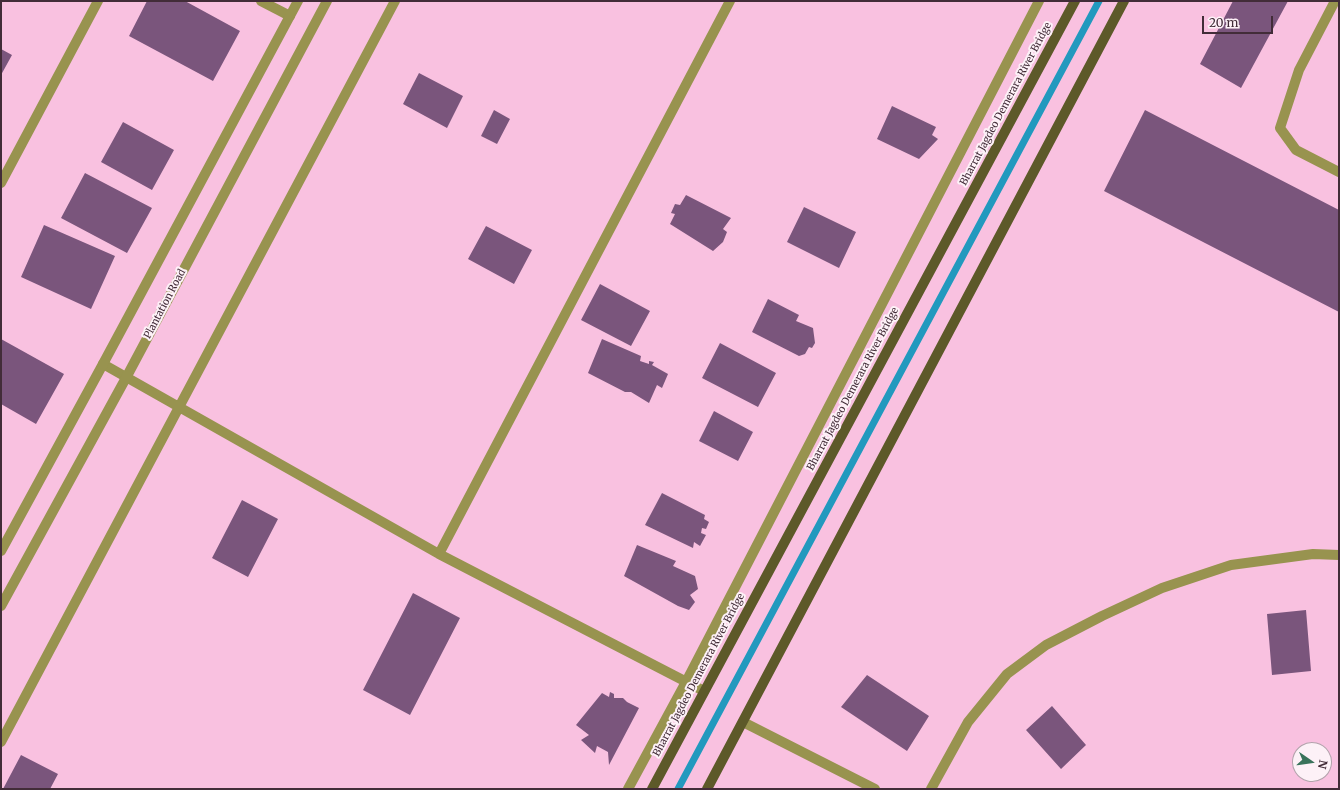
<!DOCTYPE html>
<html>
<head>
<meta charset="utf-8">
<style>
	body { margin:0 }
	#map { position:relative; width:1340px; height:790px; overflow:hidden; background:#f9c1e0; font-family:Merriweather,serif }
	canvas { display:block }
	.frame { position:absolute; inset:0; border:2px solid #422c38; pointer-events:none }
	.north { position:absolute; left:1292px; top:742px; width:40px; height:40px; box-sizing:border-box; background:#fdf1f7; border:1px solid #b2a2ab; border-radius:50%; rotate:103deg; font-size:11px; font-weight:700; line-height:16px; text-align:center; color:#422c38 }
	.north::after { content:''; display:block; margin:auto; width:14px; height:18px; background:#39735b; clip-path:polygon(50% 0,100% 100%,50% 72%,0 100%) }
	.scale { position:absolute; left:1202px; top:16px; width:71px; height:18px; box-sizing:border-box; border:2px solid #422c38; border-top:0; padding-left:5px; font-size:12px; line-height:14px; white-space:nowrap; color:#422c38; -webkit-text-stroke:3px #fdf1f7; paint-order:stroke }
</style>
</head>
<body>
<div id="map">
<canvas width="1340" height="790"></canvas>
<div class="frame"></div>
<div class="north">N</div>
<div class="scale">20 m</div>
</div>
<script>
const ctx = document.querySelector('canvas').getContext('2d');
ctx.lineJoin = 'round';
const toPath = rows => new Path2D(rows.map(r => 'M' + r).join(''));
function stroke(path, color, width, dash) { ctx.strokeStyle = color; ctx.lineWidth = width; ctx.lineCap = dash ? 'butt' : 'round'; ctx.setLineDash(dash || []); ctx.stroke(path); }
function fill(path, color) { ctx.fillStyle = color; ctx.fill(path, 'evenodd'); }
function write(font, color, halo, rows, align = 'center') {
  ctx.font = font + ' Merriweather,serif'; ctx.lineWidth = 4; ctx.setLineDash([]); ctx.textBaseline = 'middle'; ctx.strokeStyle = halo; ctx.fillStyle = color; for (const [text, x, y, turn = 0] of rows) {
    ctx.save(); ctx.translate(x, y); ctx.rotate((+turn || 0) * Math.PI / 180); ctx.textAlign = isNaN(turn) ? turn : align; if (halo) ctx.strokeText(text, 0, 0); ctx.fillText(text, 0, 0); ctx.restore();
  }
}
const stream = toPath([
	[678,789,1099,1]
]);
const building = toPath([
	[147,1,185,1,240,31,213,81,129,36],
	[1233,1,1288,1,1241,88,1200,64],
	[1,49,12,55,1,75],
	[419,73,463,96,447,128,403,104],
	[892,106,936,127,932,135,938,139,919,159,877,139],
	[494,110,510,119,497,144,481,136],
	[1145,110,1339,210,1339,312,1104,191],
	[123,122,174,150,152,190,101,162],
	[85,173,152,208,127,253,61,218],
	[686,195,731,218,723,229,727,232,723,242,713,251,670,224,675,214,671,213,675,204,680,205],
	[804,207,856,232,839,268,787,242],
	[44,225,115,256,91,309,21,277],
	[486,226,532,250,514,284,468,259],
	[600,284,650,311,631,346,581,320],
	[768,299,799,315,796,321,813,328,815,343,812,348,809,347,805,354,799,356,752,332],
	[1,339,64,374,36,424,1,404],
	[602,339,641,356,640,361,649,364,649,361,654,362,652,365,668,374,662,388,657,385,649,403,631,392,625,392,588,373],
	[720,343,776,373,758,407,702,378],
	[714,411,753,432,738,461,699,441],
	[662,493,705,515,704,519,709,522,706,529,702,528,701,533,706,535,700,546,694,542,693,548,645,525],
	[242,500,278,519,248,577,212,558],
	[637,545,676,561,673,566,695,576,698,589,690,595,695,602,689,610,678,606,624,576],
	[413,593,460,618,410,715,363,690],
	[1306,610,1311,671,1272,675,1267,614],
	[867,675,929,716,907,751,841,707],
	[610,692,614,694,614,698,623,698,627,702,639,708,609,765,608,752,597,746,595,753,581,740,589,735,576,725,602,693,609,697],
	[1052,706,1086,745,1061,769,1026,730],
	[21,755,58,774,50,789,3,789]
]);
const minor = toPath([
	[261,1,290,16],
	[1335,1,1299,70,1280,128,1296,150,1339,172],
	[1,183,98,1],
	[103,364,439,554,704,691],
	[439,554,730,1],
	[743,722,875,789],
	[1,742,395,1],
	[628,789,686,682,1039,1],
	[931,789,968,722,1007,674,1046,645,1102,616,1162,588,1231,565,1313,554,1339,555]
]);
const tertiary = toPath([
	[1,551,103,364,298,1],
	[1,606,127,376,327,1]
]);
const primary = toPath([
	[652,789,1075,1],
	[707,789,1124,1]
]);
const streetNames = [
	["Bharrat Jagdeo Demerara River Bridge",1006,104,-62],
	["Plantation Road",165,304,-62],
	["Bharrat Jagdeo Demerara River Bridge",853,389,-62],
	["Bharrat Jagdeo Demerara River Bridge",699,675,-62]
];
stroke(stream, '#2299be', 7);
fill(building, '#7a557c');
stroke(minor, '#98934f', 10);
stroke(tertiary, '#98934f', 10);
stroke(primary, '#5d5929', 10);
write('10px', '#422c38', '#fdf1f7', streetNames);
</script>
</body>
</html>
